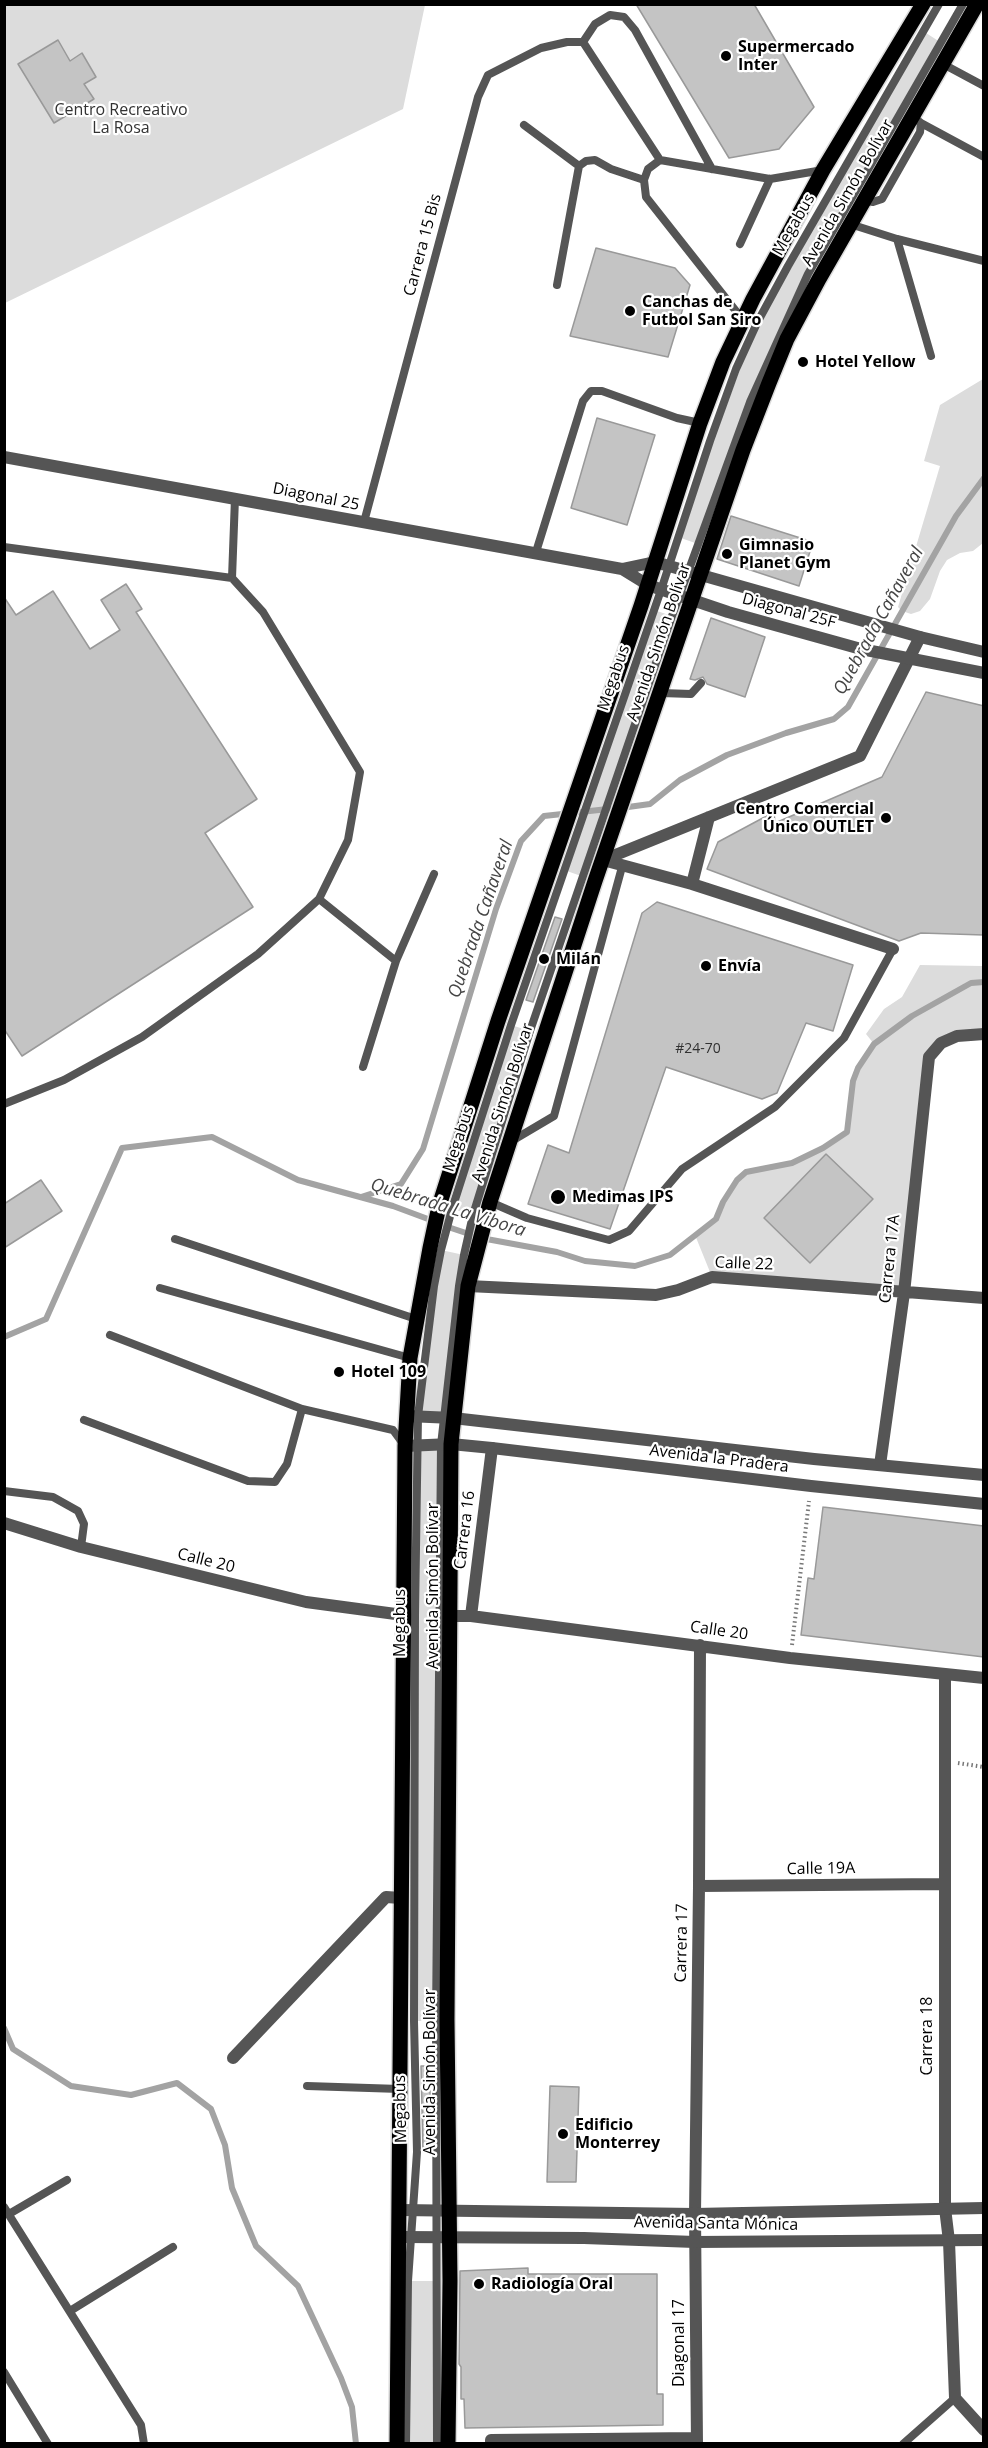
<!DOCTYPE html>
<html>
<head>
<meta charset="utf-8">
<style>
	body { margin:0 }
	#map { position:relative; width:988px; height:2448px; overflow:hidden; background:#fff; font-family:"Open Sans",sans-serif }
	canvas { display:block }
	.frame { position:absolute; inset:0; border:6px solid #000; pointer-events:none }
</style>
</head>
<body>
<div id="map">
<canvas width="988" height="2448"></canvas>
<div class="frame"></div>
</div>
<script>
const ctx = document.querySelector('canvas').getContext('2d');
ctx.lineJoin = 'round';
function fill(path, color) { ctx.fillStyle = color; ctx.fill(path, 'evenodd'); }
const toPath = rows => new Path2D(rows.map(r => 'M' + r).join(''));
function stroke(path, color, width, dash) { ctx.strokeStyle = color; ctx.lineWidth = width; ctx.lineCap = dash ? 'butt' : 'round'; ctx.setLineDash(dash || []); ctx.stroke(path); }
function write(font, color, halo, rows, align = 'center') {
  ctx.font = font + ' "Open Sans",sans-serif'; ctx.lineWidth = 4.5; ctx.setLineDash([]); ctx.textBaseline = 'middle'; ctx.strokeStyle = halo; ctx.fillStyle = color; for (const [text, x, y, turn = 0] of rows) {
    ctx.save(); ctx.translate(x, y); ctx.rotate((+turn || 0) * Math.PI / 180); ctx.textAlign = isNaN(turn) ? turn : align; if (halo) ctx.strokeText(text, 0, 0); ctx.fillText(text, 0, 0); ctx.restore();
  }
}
const green = toPath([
	[5,5,425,5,403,109,5,303],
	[923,31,940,42,808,274,698,544,678,537,757,323],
	[983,379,983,543,973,551,960,553,947,560,940,571,930,599,920,611,911,614,902,611,898,607,940,466,924,461,940,405],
	[654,610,672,616,584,877,564,870],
	[920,965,983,966,983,1034,957,1036,929,1057,904,1293,712,1277,695,1235,716,1219,723,1202,737,1180,746,1172,792,1163,823,1148,847,1132,853,1081,858,1068,874,1044,866,1034,884,1009,902,997],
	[511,1025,530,1031,473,1215,452,1209],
	[441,1250,464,1255,443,1417,418,1416],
	[441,1445,436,2021,414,2021,417,1446],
	[408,2281,437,2281,437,2443,406,2444]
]);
const stream = toPath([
	[621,808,650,804,680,780,727,755,786,733,834,719,848,707,956,516,984,478],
	[361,1197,401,1184,423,1149,496,909,521,841,544,816,608,809],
	[445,1226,481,1238,557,1252,585,1261,635,1266,670,1255,716,1219,723,1202,737,1180,746,1172,792,1163,823,1148,847,1132,853,1081,858,1068,874,1044,912,1016,971,983,984,982],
	[4,1337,46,1319,122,1148,212,1137,298,1180,393,1206,436,1222],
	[4,2028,13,2049,71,2086,131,2095,177,2083,211,2109,225,2145,232,2188,256,2246,298,2286,341,2378,352,2407,356,2444]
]);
const building = toPath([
	[636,4,754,4,814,107,779,149,729,158,636,4],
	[58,40,70,61,82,53,96,77,84,84,94,99,54,123,18,64,58,40],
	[596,248,675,268,690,285,668,357,570,336,596,248],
	[597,418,655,435,627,525,571,508,597,418],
	[731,516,813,542,799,586,717,559,731,516],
	[126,584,142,609,136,612,257,799,205,833,253,907,22,1056,4,1029,4,597,16,615,53,591,90,649,120,630,101,600,126,584],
	[711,618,765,637,745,697,707,684,703,677,695,680,690,679,711,618],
	[926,692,984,706,984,935,921,933,899,941,707,869,718,842,774,812,775,823,882,777,926,692],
	[657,902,853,965,833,1031,806,1023,777,1093,762,1099,666,1067,610,1229,528,1204,548,1145,569,1153,642,913,657,902],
	[555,917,562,919,533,1002,526,1000,555,917],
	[826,1154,873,1199,810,1263,764,1218,826,1154],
	[41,1180,62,1211,4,1248,4,1204,41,1180],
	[823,1507,984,1526,984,1657,801,1635,808,1578,814,1579,823,1507],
	[421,2066,430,2066,430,2152,423,2152,421,2066],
	[550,2086,579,2087,576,2182,547,2182,550,2086],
	[528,2268,528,2274,657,2274,657,2394,663,2394,663,2425,465,2428,464,2399,461,2399,461,2367,459,2364,460,2271,528,2268]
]);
const path = toPath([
	[792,1645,809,1501],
	[958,1763,984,1767]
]);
const service = toPath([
	[583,42,595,24,610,15,624,17,635,30,712,169],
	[583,42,660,160],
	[943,64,984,86],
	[921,123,984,157],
	[524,125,579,166],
	[864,200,873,202,882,199,920,132,921,123,913,117],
	[850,224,897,239,984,261],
	[897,239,931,356],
	[740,244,770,179],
	[557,285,579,166,586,161,595,160,611,169,644,180],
	[743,320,646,197,644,180,648,169,660,160,770,179,823,170],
	[364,522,478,97,488,75,541,48,567,42,583,42],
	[4,547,232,578,263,612,360,772,348,840,319,899,258,954,142,1037,64,1080,4,1104],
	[536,552,583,401,591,391,602,391,677,418,700,423],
	[232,578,235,498],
	[661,693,691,694,701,683],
	[319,899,396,961],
	[363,1067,396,961,434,874],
	[510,1142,554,1116,622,867],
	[490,1202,527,1218,609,1240,629,1231,682,1169,775,1107,844,1038,893,949],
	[175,1239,416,1319],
	[160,1288,410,1358],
	[110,1335,302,1409,393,1430,404,1445],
	[84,1420,248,1481,275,1482,287,1464,302,1409],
	[4,1491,53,1497,78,1511,84,1524,81,1547],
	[307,2086,400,2089],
	[4,2207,141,2425,144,2444],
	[9,2214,67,2180],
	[70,2311,173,2247],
	[4,2372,48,2444],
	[406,2444,408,2281,417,2152,414,2021,415,1615,418,1416,434,1286,441,1250,452,1209,511,1025,661,590,710,441,736,369,757,323,788,266,939,4],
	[437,2444,436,2021,441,1445,459,1286,464,1255,473,1215,530,1031,672,616,750,402,808,274,963,4],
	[903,2444,955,2398]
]);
const minor = toPath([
	[603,860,860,756,920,637],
	[603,860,692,884,893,949],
	[692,884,709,817],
	[468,1286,656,1295,678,1290,712,1277,984,1298],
	[880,1465,904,1293,929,1057,941,1043,957,1036,984,1034],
	[4,1523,81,1547,306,1602,403,1615],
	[451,1616,471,1616,790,1658,984,1678],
	[471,1616,492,1448],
	[945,1674,945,2208,949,2241,955,2398,984,2430],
	[699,1886,943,1884],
	[233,2058,386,1897,401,1898],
	[491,2444,491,2440,696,2438],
	[697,2444,695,2214,699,1886,700,1645]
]);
const tertiary = toPath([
	[4,457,622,569,648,585,728,612,861,649,984,673],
	[622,569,655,562,920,637,984,652],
	[407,1416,453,1418,814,1459,984,1475],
	[405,1446,451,1444,492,1448,811,1486,984,1504],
	[401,2210,695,2214,984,2208],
	[400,2237,584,2238,695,2242,984,2240]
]);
const primary = toPath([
	[397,2444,405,1446,410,1358,430,1248,439,1206,498,1021,641,606,700,423,723,362,753,299,823,170,923,4],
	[448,2444,450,2281,447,2019,451,1444,468,1286,490,1202,595,881,743,450,769,383,787,339,819,279,977,4]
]);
const markers = [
	[726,56,6,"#000"],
	[630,311,6,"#000"],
	[803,362,6,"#000"],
	[727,554,6,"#000"],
	[886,818,6,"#000"],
	[544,959,6,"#000"],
	[706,966,6,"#000"],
	[558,1197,8,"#000"],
	[339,1372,6,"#000"],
	[563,2134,6,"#000"],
	[479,2284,6,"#000"]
];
const numberNames = [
	["#24-70",698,1049]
];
const poiNames = [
	["Supermercado",738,47],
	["Inter",738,65],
	["Canchas de",642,302],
	["Futbol San Siro",642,320],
	["Hotel Yellow",815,362],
	["Gimnasio",739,545],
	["Planet Gym",739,563],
	["Centro Comercial",874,809,"right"],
	["Único OUTLET",874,827,"right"],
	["Milán",556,959],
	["Envía",718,966],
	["Medimas IPS",572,1197],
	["Hotel 109",351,1372],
	["Edificio",575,2125],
	["Monterrey",575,2143],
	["Radiología Oral",491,2284]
];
const parkNames = [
	["Centro Recreativo",121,110],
	["La Rosa",121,128]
];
const streetNames = [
	["Avenida Simón Bolívar",848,193,-60],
	["Megabus",794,225,-60],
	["Carrera 15 Bis",423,245,-75],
	["Diagonal 25",316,497,11],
	["Diagonal 25F",789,611,15],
	["Avenida Simón Bolívar",659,642,-71],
	["Megabus",614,678,-71],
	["Avenida Simón Bolívar",503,1103,-72],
	["Megabus",459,1139,-72],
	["Carrera 17A",890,1259,-84],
	["Calle 22",744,1264,2],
	["Avenida la Pradera",719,1459,7],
	["Carrera 16",465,1530,-83],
	["Calle 20",206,1561,14],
	["Avenida Simón Bolívar",433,1586,-90],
	["Megabus",400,1623,-90],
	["Calle 20",719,1631,8],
	["Calle 19A",821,1869,-1],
	["Carrera 17",682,1943,-89],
	["Carrera 18",927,2036,-90],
	["Avenida Simón Bolívar",430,2072,-90],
	["Megabus",401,2109,-91],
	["Avenida Santa Mónica",716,2224,1],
	["Diagonal 17",679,2343,-90]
];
const waterNames = [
	["Quebrada Cañaveral",879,621,-61],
	["Quebrada Cañaveral",481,919,-71],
	["Quebrada La Vibora",448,1208,17]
];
fill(green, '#dcdcdc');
stroke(stream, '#a3a3a3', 6);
fill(building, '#c4c4c4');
stroke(building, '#999', 1.5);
stroke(primary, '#dbdbdb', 18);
stroke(path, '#777', 4, [1.5, 3]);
stroke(service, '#555', 8);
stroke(minor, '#555', 12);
stroke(tertiary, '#555', 12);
stroke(primary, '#000', 15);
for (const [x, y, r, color] of markers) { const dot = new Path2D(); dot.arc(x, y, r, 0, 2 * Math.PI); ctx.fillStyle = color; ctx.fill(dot); stroke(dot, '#fff', 2); }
write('14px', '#313131', null, numberNames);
write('bold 16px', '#000', '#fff', poiNames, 'left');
write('16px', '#333', '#fff', parkNames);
write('16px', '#000', '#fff', streetNames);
write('italic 18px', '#444', '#fff', waterNames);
</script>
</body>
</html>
